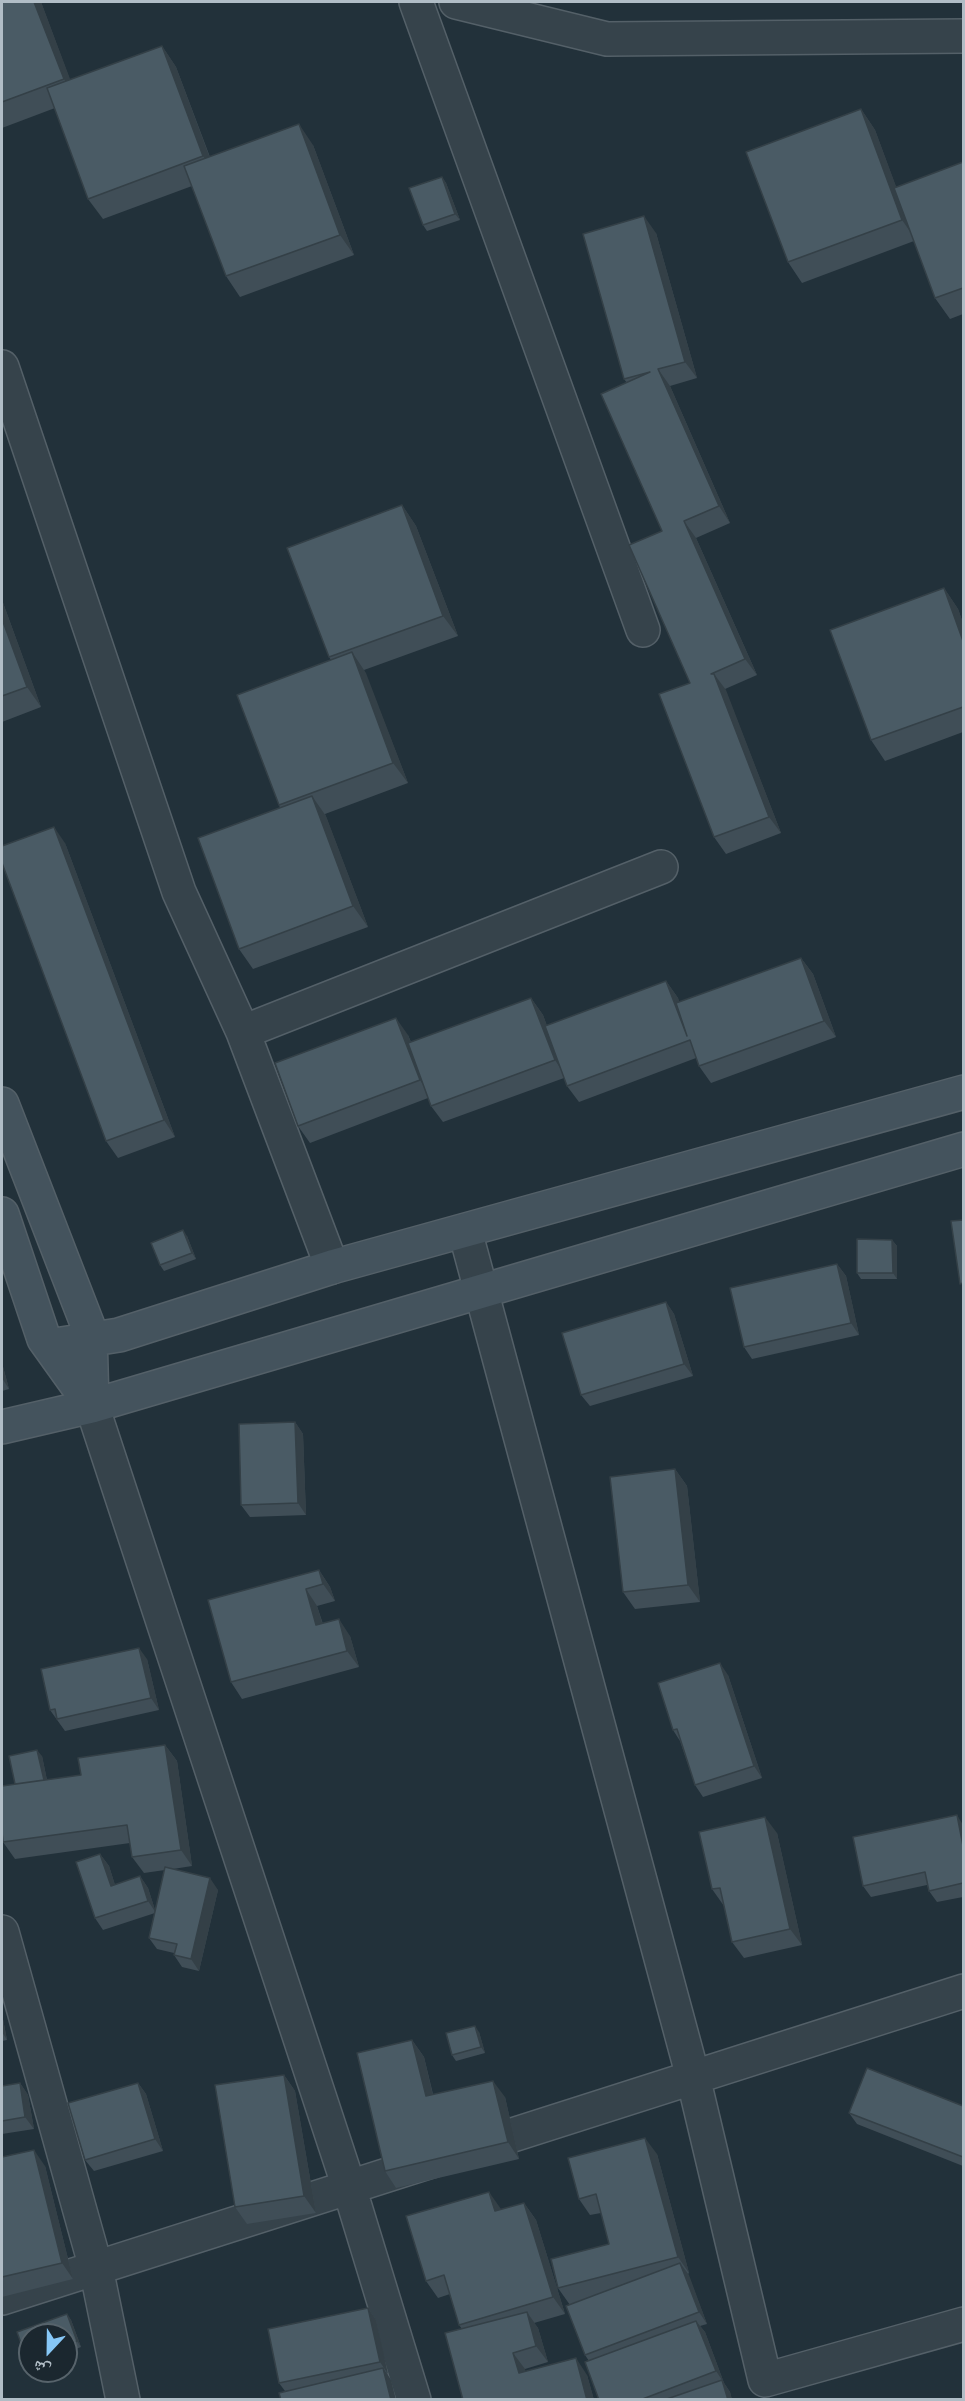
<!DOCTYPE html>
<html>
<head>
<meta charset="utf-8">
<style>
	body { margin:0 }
	#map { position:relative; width:965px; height:2401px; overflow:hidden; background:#22313a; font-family:"Fira Sans","Noto Naskh Arabic",sans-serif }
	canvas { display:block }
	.frame { position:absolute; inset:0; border:3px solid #b1bdc6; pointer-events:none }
	.north { position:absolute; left:18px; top:2323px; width:60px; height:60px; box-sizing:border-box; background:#1b272f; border:2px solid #57636b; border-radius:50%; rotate:202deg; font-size:16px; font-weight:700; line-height:24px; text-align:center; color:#b1bdc6 }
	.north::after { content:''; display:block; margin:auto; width:21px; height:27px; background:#87c7f6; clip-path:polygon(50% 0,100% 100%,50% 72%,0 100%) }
</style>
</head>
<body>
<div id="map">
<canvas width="965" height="2401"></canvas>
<div class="frame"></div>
<div class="north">ش</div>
</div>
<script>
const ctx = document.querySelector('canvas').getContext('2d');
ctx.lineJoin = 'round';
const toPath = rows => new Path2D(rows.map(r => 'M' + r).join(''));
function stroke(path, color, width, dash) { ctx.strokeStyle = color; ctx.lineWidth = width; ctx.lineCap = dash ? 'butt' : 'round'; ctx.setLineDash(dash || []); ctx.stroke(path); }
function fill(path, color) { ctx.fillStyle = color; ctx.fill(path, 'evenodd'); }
const street = toPath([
	[416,2,643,630],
	[456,2,607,39,964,36],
	[2,367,179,892,243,1032,332,1267],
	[243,1032,661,867],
	[465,1231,693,2077,765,2380,964,2324],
	[92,1406,349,2187,414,2400],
	[2,1932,96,2268,123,2400],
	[2,2298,964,1991]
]);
const secondary = toPath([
	[2,1104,90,1331,92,1406,44,1339,2,1214],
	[49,1346,119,1335,332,1267,964,1092],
	[2,1427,92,1406,964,1149]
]);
const wall = toPath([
	[2,2,41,2,70,80,162,46,176,67,210,157,313,145,354,255,240,297,226,276,192,186,103,219,88,199,55,108,2,128],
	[861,109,875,130,896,187,963,162,963,314,950,319,935,298,914,241,802,283,788,262],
	[442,177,446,183,460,220,427,231,423,225],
	[656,233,697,378,670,386,730,523,696,538,757,675,725,689,781,833,726,854,714,837,690,683,662,531,627,383,624,379],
	[402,505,416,526,458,636,364,670,408,783,325,814,368,927,253,969,239,949,280,808,279,805,331,660,329,657],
	[944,588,958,609,963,623,963,732,885,761,871,740],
	[2,600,41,707,2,722],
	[65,843,175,1137,118,1158,106,1141],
	[801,958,813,974,836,1037,711,1083,699,1066,696,1058,579,1102,567,1086,564,1078,443,1122,431,1106,428,1098,310,1143,298,1126,408,1035,411,1042,531,998,543,1015,547,1026,666,981,678,998,679,1002],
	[187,1236,196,1259,164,1271,160,1265],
	[892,1240,897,1246,897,1279,861,1279,857,1273],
	[837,1264,846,1276,859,1335,752,1359,744,1347],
	[666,1302,674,1314,693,1376,590,1406,581,1395],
	[2,1363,9,1389,2,1391],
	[295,1422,303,1434,306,1515,250,1517,241,1505],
	[675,1469,687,1486,700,1602,635,1609,623,1592],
	[319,1570,330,1587,335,1601,317,1606,323,1624,350,1636,359,1667,242,1699,231,1682],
	[147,1659,159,1710,65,1731,50,1710],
	[728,1675,762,1778,703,1797,695,1785,680,1741,673,1730],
	[165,1745,177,1761,192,1866,173,1869,218,1890,199,1971,182,1967,174,1955,174,1953,157,1949,149,1938,155,1913,103,1930,95,1918,100,1854,109,1866,115,1885,140,1876,148,1888,155,1910,165,1870,144,1873,132,1857,130,1843,15,1859,3,1842,15,1784,42,1756,47,1780,81,1775],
	[963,1825,963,1897,937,1902,929,1891,927,1885,871,1897,863,1886],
	[777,1833,802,1945,744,1958,732,1942,724,1906,712,1889],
	[2,2014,7,2040,2,2041],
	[479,2032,485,2053,456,2061,452,2055],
	[412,2040,424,2057,433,2094,505,2097,519,2159,396,2188,385,2171],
	[284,2075,295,2091,316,2213,247,2224,235,2207],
	[20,2083,28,2095,34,2129,2,2134,2,2086],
	[138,2083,146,2094,163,2151,94,2171,85,2160],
	[963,2106,963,2166,857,2124,849,2113],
	[657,2154,689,2273,688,2274,707,2324,700,2326,705,2332,724,2383,730,2392,732,2400,599,2400,589,2361,585,2355,570,2305,558,2288,609,2244,601,2213,590,2215,579,2199],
	[2,2157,45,2166,73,2279,2,2297],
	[524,2203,536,2220,565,2314,534,2323,538,2328,548,2362,525,2369,525,2372,587,2375,594,2400,463,2400,462,2329,459,2325,450,2294,438,2298,426,2281,501,2209,501,2210],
	[368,2308,376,2320,387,2374,391,2380,285,2391,279,2383],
	[67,2314,71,2320,81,2347,66,2353,66,2335,30,2335,30,2364,27,2360,17,2332]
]);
const shadedWall = toPath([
	[34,2,41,2,78,100,64,79],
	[162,46,176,67,217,177,203,156],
	[861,109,875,130,916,240,902,220],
	[299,124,313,145,354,255,340,235],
	[442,177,446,183,460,220,455,214],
	[644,216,656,233,697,378,685,362],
	[658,369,670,386,730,523,719,506],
	[402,505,416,526,458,636,443,616],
	[684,521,696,538,757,675,745,659],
	[944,588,958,609,963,623,963,641],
	[2,600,41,707,27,687,2,619],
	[352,652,366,673,408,783,393,763],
	[714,674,726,690,781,833,769,817],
	[312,796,326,816,368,927,353,906],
	[54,827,65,843,175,1137,164,1120],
	[801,958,813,974,836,1037,824,1021],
	[666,981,678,998,699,1053,687,1036],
	[531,998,543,1015,566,1077,555,1060],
	[396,1018,408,1035,431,1097,420,1080],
	[183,1230,187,1236,196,1259,192,1253],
	[892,1240,897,1246,897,1279,893,1273],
	[837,1264,846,1276,859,1335,851,1323],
	[666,1302,674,1314,693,1376,684,1364],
	[2,1363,9,1389,2,1378],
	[295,1422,303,1434,306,1515,298,1503],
	[675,1469,687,1486,700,1602,688,1585],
	[319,1570,330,1587,335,1601,323,1584],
	[306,1589,317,1606,328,1642,316,1625],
	[339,1619,350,1636,359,1667,347,1651],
	[139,1648,147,1659,159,1710,151,1698],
	[720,1663,728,1675,762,1778,754,1766],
	[165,1745,177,1761,192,1866,181,1850],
	[37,1750,42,1756,50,1795,46,1789],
	[957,1815,963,1825,963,1846],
	[765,1817,777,1833,802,1945,790,1929],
	[100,1854,109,1866,119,1898,111,1886],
	[140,1876,148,1888,156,1913,148,1901],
	[210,1878,218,1890,199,1971,191,1959],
	[2,2014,7,2040,2,2032],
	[475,2026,479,2032,485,2053,481,2047],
	[412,2040,424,2057,437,2113,426,2096],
	[284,2075,295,2091,316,2213,304,2196],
	[493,2081,505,2097,519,2159,508,2142],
	[20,2083,28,2095,34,2129,25,2117],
	[138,2083,146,2094,163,2151,155,2139],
	[645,2138,657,2154,689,2273,678,2257],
	[34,2150,45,2166,73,2279,62,2263],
	[489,2192,501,2209,507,2228,495,2211],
	[524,2203,536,2220,565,2314,553,2297],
	[680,2263,689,2275,707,2324,699,2312],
	[368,2308,376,2320,388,2374,380,2362],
	[527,2312,538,2328,548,2362,536,2346],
	[67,2314,71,2320,81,2347,77,2341],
	[696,2321,705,2332,724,2383,716,2371],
	[513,2353,525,2369,530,2390,519,2373],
	[576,2358,587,2375,594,2400,587,2400],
	[383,2368,391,2380,396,2400,391,2400],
	[722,2380,730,2392,732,2400,728,2400]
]);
const building = toPath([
	[2,2,34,2,64,79,2,102,2,2],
	[162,46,203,156,88,199,47,88,162,46],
	[861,109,902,220,788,262,746,152,861,109],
	[299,124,340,235,226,276,184,166,299,124],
	[963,162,963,288,935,298,894,188,963,162],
	[442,177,455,214,423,225,409,188,442,177],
	[644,216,685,362,658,369,719,506,684,521,745,659,711,674,714,674,769,817,714,837,659,694,690,683,629,545,662,531,601,394,650,372,624,379,583,234,644,216],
	[402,505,443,616,329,657,287,548,402,505],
	[944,588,963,641,963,707,871,740,830,630,944,588],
	[2,619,27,687,2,696,2,619],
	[352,652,393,763,279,805,237,695,352,652],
	[312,796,353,906,239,949,198,838,312,796],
	[54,827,164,1120,106,1141,2,863,2,846,54,827],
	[801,958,824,1021,699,1066,690,1040,567,1086,545,1026,666,981,687,1036,676,1003,801,958],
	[531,998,555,1060,431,1106,408,1043,531,998],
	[396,1018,420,1080,298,1126,275,1063,396,1018],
	[963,1220,963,1283,960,1284,951,1221,963,1220],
	[183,1230,192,1253,160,1265,151,1243,183,1230],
	[857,1239,892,1240,893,1273,857,1273,857,1239],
	[837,1264,851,1323,744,1347,730,1288,837,1264],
	[666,1302,684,1364,581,1395,562,1333,666,1302],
	[295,1422,298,1503,241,1505,239,1424,295,1422],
	[675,1469,688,1585,623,1592,610,1477,675,1469],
	[319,1570,323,1584,306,1589,316,1625,339,1619,347,1651,231,1682,208,1600,319,1570],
	[139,1648,151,1698,57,1719,55,1709,50,1710,41,1669,139,1648],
	[720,1663,754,1766,695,1785,677,1729,673,1730,658,1683,720,1663],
	[165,1745,181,1850,132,1857,127,1825,3,1842,2,1832,2,1786,81,1775,78,1758,165,1745],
	[37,1750,44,1780,15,1784,9,1756,37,1750],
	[957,1815,963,1846,963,1883,929,1891,925,1872,863,1886,853,1837,957,1815],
	[765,1817,790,1929,732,1942,720,1888,712,1889,699,1832,765,1817],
	[100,1854,111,1886,140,1876,148,1901,95,1918,76,1862,100,1854],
	[165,1867,210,1878,191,1959,174,1955,177,1944,149,1938,165,1867],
	[475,2026,481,2047,452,2055,446,2033,475,2026],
	[412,2040,426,2096,493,2081,508,2142,385,2171,357,2053,412,2040],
	[867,2068,963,2106,963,2157,849,2113,867,2068],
	[284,2075,304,2196,235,2207,215,2085,284,2075],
	[20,2083,25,2117,2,2121,2,2086,20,2083],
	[138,2083,155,2139,85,2160,68,2103,138,2083],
	[645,2138,678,2257,558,2288,551,2259,609,2244,596,2194,579,2199,568,2158,645,2138],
	[34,2150,62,2263,2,2277,2,2157,34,2150],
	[489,2192,495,2211,524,2203,553,2297,459,2325,444,2275,426,2281,406,2216,489,2192],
	[680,2263,699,2312,585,2355,566,2306,680,2263],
	[368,2308,380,2362,279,2383,268,2329,368,2308],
	[527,2312,536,2346,513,2353,519,2373,576,2358,587,2400,463,2400,445,2333,527,2312],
	[67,2314,77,2341,66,2345,66,2335,30,2335,30,2359,27,2360,17,2332,67,2314],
	[696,2321,716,2371,640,2400,599,2400,585,2362,696,2321],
	[383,2368,391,2400,281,2400,279,2393,383,2368],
	[722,2380,728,2400,664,2400,722,2380]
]);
stroke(street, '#546068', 36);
stroke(secondary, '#546068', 36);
stroke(street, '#36434b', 33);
stroke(secondary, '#44535d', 33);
fill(wall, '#404e57');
fill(shadedWall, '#344047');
fill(building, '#4a5b65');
stroke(building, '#344047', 1.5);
</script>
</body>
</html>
